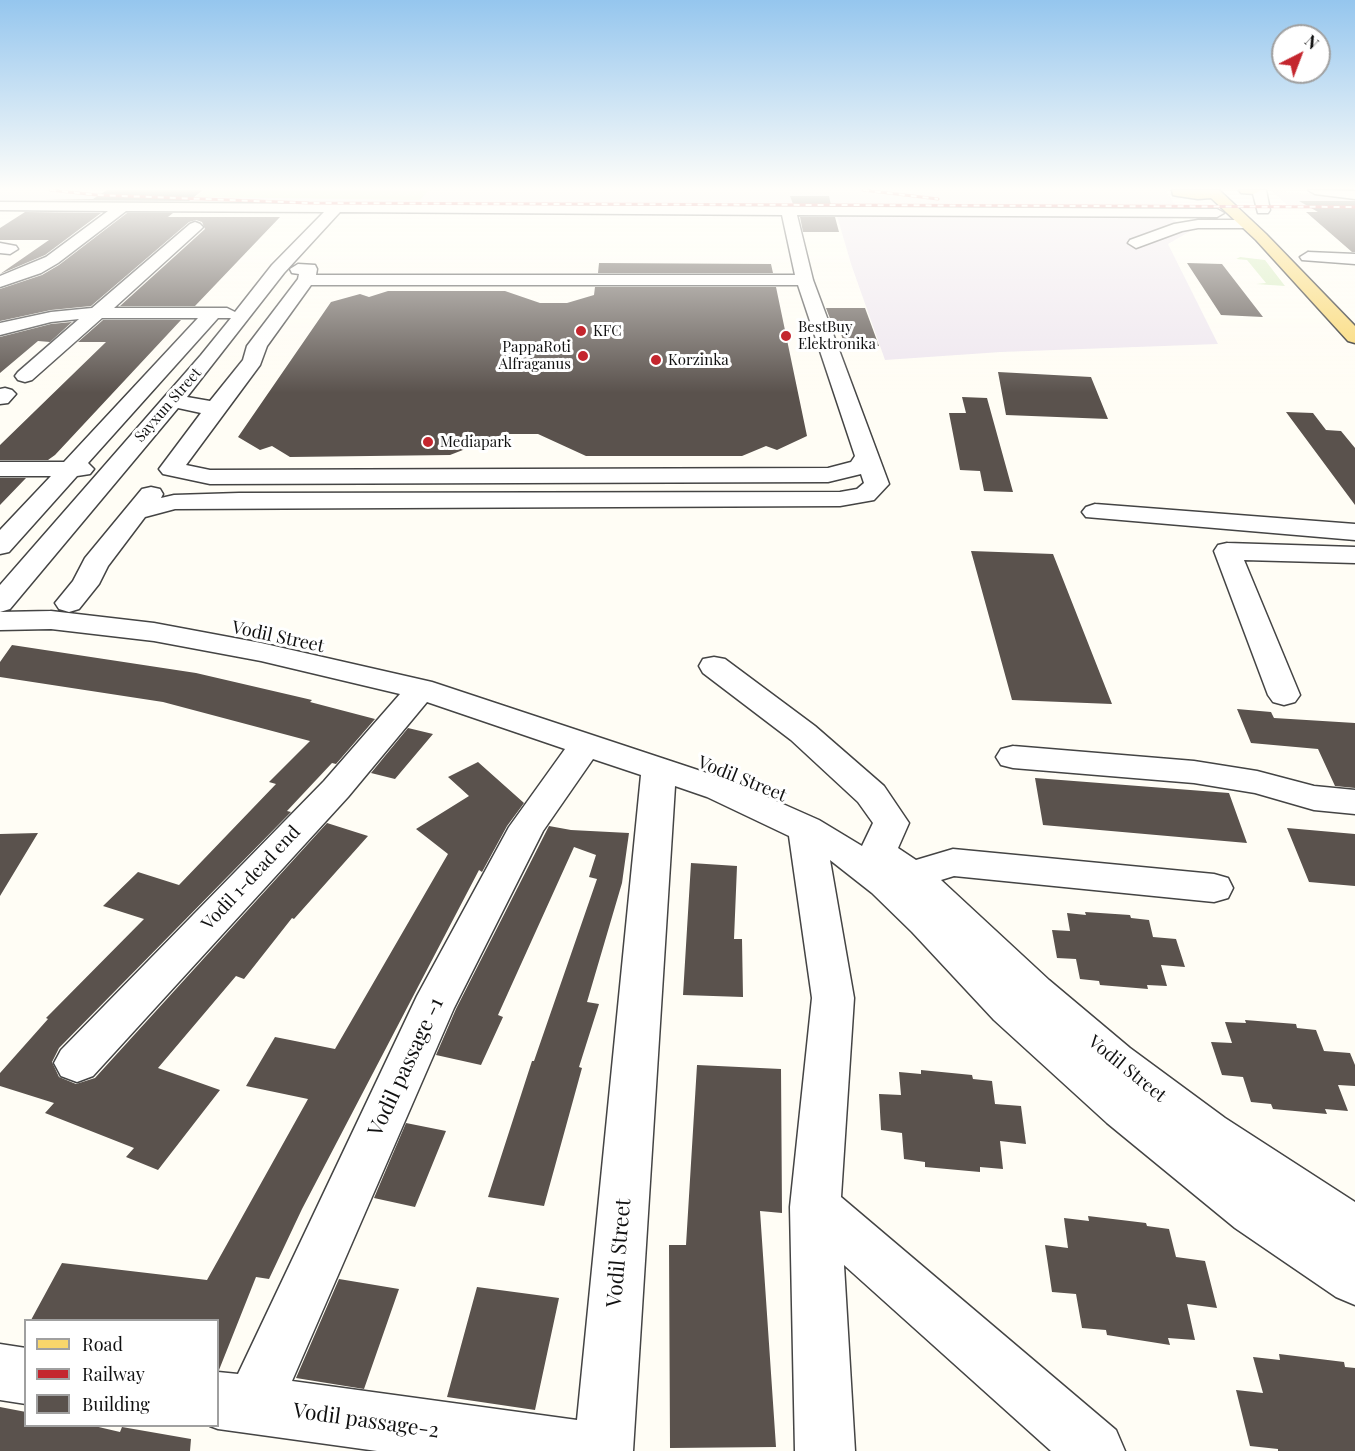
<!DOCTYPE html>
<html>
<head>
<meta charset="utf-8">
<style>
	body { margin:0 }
	#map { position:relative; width:1355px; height:1451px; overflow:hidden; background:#fffdf5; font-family:"Playfair Display",serif }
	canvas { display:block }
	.legend { position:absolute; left:24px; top:1319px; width:195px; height:108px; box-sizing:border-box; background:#fff; border:2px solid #a0a0a0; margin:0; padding:8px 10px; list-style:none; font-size:18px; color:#111 }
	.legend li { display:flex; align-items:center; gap:12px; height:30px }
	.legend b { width:30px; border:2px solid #a0a0a0 }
	.north { position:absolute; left:1271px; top:24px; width:60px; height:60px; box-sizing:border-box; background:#fff; border:2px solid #a0a0a0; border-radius:50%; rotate:42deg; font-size:16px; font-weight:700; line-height:24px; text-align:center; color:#111 }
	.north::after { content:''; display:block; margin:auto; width:21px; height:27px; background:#c4262e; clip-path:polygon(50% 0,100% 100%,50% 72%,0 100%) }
</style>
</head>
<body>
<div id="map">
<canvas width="1355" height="1451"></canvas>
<ul class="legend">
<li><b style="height:8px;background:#f9d66b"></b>Road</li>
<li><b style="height:8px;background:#c4262e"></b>Railway</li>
<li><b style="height:16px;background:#5a524d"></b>Building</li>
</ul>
<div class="north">N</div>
</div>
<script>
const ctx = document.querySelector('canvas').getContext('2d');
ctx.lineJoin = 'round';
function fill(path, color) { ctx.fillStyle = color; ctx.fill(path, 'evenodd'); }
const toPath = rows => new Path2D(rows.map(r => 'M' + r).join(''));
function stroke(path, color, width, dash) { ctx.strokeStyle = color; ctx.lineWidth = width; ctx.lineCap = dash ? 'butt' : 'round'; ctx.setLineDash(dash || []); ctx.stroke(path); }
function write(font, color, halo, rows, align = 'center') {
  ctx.font = font + ' "Playfair Display",serif'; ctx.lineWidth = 6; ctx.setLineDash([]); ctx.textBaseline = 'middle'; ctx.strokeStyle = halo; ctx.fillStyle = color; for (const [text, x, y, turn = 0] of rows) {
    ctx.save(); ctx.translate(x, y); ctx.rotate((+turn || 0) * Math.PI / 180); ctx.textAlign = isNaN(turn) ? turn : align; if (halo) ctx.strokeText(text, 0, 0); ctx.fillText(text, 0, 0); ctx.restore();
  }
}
const industrial = toPath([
	[0,190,1165,190,1178,209,0,204],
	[1272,191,1355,197,1355,205,1287,205],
	[837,216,1165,216,1194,229,1168,244,1218,344,1001,352,885,360,851,264]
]);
const green = toPath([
	[206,190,429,190,420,200,195,197],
	[1240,257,1265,260,1285,286,1256,284,1266,283,1247,260,1236,259]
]);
const building = toPath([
	[107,190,203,190,189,201,45,200,93,199],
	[790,196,829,196,831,205,793,204],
	[1299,201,1355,201,1355,252,1352,252,1306,212,1318,212],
	[25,212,101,213,45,255,0,274,49,240,0,240,0,228],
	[127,213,173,213,168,217,280,217,195,306,120,306,205,229,202,222,196,220,189,222,91,306,51,310,0,321,0,289,42,275,59,265],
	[800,217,835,217,839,232,803,232],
	[599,263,771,264,773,273,598,273],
	[1187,263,1222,264,1263,317,1221,315],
	[595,287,776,287,807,436,777,450,766,446,742,456,586,456,538,434,504,434,450,455,290,457,272,446,260,450,238,437,331,302,360,294,369,297,388,291,505,291,540,303,567,303,594,295],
	[826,308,865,308,879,346,845,346,841,334,836,334],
	[103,320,181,320,55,455,48,460,0,460,0,445,106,342,78,342],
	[72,322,50,342,38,341,0,373,0,337,51,324],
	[998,372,1091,377,1108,419,1006,415],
	[962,397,987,398,1013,492,984,491,980,471,960,470,949,413,966,413],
	[1286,412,1313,413,1326,430,1341,431,1355,448,1355,505],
	[0,478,26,478,0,505],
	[971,551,1053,554,1112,704,1012,700],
	[12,645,196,673,312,700,310,702,375,719,336,764,332,763,287,811,291,812,59,1048,52,1062,59,1077,76,1084,95,1078,327,823,368,836,294,919,292,918,244,979,236,976,158,1068,220,1090,158,1170,126,1157,134,1148,45,1113,54,1103,0,1086,0,1073,48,1019,46,1018,144,919,103,906,138,872,179,885,276,784,269,782,310,741,163,702,0,677,0,662],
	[1237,709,1271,712,1274,718,1355,723,1355,788,1335,786,1318,749,1251,743],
	[408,728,433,734,395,779,371,773],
	[478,762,524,803,507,826,482,872,479,870,302,1209,269,1279,256,1277,219,1370,218,1320,31,1320,62,1263,207,1280,308,1099,246,1086,275,1037,335,1049,448,854,416,829,469,796,448,777],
	[1035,778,1229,793,1247,843,1043,825],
	[549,826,571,830,629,833,622,883,587,1002,599,1004,579,1067,582,1068,544,1206,488,1197,532,1061,534,1061,597,879,589,877,596,855,574,847,498,1015,503,1017,481,1065,436,1055,456,1009],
	[1287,828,1355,834,1355,886,1309,882],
	[38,833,0,896,0,834],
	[691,863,737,866,734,939,742,939,743,997,683,995],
	[1085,912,1130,915,1131,918,1149,920,1153,937,1176,939,1185,967,1161,965,1167,986,1147,985,1148,989,1100,985,1099,981,1080,979,1076,959,1057,958,1052,930,1070,931,1067,913,1086,915],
	[1245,1020,1296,1024,1297,1028,1316,1030,1324,1051,1350,1053,1355,1065,1355,1086,1338,1085,1348,1111,1325,1109,1327,1114,1295,1111,1273,1109,1271,1104,1251,1102,1243,1077,1222,1075,1211,1042,1232,1043,1225,1022,1246,1023],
	[697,1065,781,1069,782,1213,760,1211,776,1447,670,1448,669,1245,686,1245],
	[921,1070,972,1075,973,1079,992,1081,995,1104,1021,1106,1026,1144,1000,1141,1003,1169,980,1167,980,1172,925,1167,925,1162,904,1159,902,1133,881,1130,879,1094,901,1095,899,1072,921,1074],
	[406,1123,446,1131,415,1207,374,1198],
	[1088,1216,1146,1223,1147,1226,1169,1229,1176,1257,1205,1261,1217,1308,1187,1304,1195,1340,1168,1338,1170,1345,1107,1335,1106,1330,1082,1328,1076,1294,1052,1292,1045,1245,1068,1248,1064,1218,1089,1221],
	[339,1279,399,1289,364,1389,296,1378],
	[477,1287,559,1298,535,1410,447,1397],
	[1279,1354,1344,1362,1345,1367,1355,1368,1355,1451,1278,1451,1278,1449,1250,1446,1236,1390,1263,1393,1253,1357,1280,1360],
	[0,1407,26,1412,26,1425,90,1425,120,1432,122,1427,191,1439,190,1451,0,1451]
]);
const minor = toPath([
	[1252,190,1266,190,1270,210,1268,213,1258,213,1252,190],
	[1308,190,1355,191,1355,199,1315,194,1308,190],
	[0,202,1217,209,1224,213,1217,217,797,215,813,280,889,484,874,500,840,506,175,509,145,517,108,566,99,584,79,609,69,612,59,609,55,603,73,581,85,558,142,489,151,487,160,489,163,494,161,498,174,495,239,493,840,492,857,489,864,483,861,474,828,482,210,484,163,474,159,469,201,413,178,408,10,609,0,612,0,585,201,355,231,318,218,318,88,463,94,469,90,474,77,476,9,552,0,554,0,530,51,476,0,476,0,462,64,462,198,318,102,318,32,380,25,382,18,380,15,376,18,372,79,319,51,322,0,335,0,323,51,312,92,308,190,224,195,222,200,224,203,227,200,230,114,308,227,308,235,312,272,265,324,212,126,211,58,263,41,273,0,287,0,276,46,257,108,211,0,210,0,202],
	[340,212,782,215,795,275,316,275,317,269,315,265,298,264,290,269,292,273,299,274,298,279,247,346,243,360,210,401,187,397,284,273,340,212],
	[311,285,798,285,855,456,851,462,828,468,210,470,186,465,260,365,267,346,311,285],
	[1198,220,1247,220,1254,224,1247,228,1198,228,1182,231,1136,248,1128,243,1130,240,1174,224,1198,220],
	[0,243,16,246,18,249,10,254,0,253,0,243],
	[1308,252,1355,254,1355,264,1302,260,1300,257,1308,252],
	[5,388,12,390,16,394,8,403,0,404,0,389,5,388],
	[1095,504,1355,524,1355,540,1086,517,1082,512,1086,507,1095,504],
	[1227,543,1355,547,1355,563,1244,560,1300,695,1295,702,1284,705,1273,702,1268,695,1214,551,1218,545,1227,543],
	[51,611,154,623,261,643,432,682,731,781,819,820,862,846,873,823,858,802,791,740,703,673,699,666,703,659,714,657,725,659,815,726,884,786,909,823,898,848,916,860,953,849,1214,874,1228,878,1233,888,1228,898,1214,902,954,876,941,880,1049,980,1130,1048,1225,1118,1355,1202,1355,1305,1336,1297,1235,1228,1107,1123,994,1020,912,932,872,893,830,860,854,998,841,1197,1116,1430,1125,1451,1051,1451,844,1265,855,1451,795,1451,790,1207,812,998,789,836,707,797,675,786,633,1451,377,1451,218,1429,210,1426,218,1426,218,1372,238,1374,417,996,509,827,565,749,427,702,348,797,93,1076,77,1082,61,1076,54,1063,61,1050,324,781,400,694,261,661,154,641,51,629,0,630,0,612,51,611],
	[593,759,641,775,577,1420,292,1381,454,1008,543,831,593,759],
	[1013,746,1194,761,1257,771,1314,786,1355,790,1355,814,1314,810,1255,793,1194,783,1013,768,1001,765,996,757,1001,749,1013,746],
	[0,1344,26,1348,26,1404,0,1400,0,1344]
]);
const major = toPath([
	[1172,190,1219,190,1266,234,1355,326,1355,343,1348,341,1256,240,1211,198,1198,199,1178,196,1173,195,1172,190],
	[1239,190,1261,190,1254,194,1241,193,1239,190]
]);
const rail = toPath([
	[50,190,97,195,309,203,1355,207],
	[863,190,938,199]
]);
const markers = [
	[581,331,6,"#c4262e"],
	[786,336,6,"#c4262e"],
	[583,356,6,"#c4262e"],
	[656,360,6,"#c4262e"],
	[428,442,6,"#c4262e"]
];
const farPoinames = [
	["BestBuy",798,327],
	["Elektronika",798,344],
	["KFC",593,331],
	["PappaRoti",571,347,"right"],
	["Alfraganus",571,364,"right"],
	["Korzinka",668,360],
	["Mediapark",440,442]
];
const farStreetnames = [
	["Sayxun Street",168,405,-49]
];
const streetNames = [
	["Vodil Street",278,637,12],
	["Vodil Street",742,779,22],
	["Vodil 1-dead end",251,878,-47],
	["Vodil Street",1127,1069,39]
];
const nearStreetnames = [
	["Vodil passage -1",406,1067,-65],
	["Vodil Street",619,1253,-85],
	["Vodil passage-2",366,1421,8]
];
fill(industrial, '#eee6ef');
fill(green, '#d5ebbd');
fill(building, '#5a524d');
stroke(minor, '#444', 3);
stroke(major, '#222', 3);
fill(minor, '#fff');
fill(major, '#f9d66b');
stroke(rail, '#c4262e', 3);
stroke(rail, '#fff', 2, [6]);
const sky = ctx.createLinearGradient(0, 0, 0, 393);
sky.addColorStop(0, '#95c6ee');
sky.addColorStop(0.48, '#fffefa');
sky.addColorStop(1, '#fffefa00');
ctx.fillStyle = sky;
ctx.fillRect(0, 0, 1355, 393);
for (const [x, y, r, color] of markers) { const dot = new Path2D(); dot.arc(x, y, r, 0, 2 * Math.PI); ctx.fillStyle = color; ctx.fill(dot); stroke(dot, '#fff', 2); }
write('15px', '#111', '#fff', farPoinames, 'left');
write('15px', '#111', '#fff', farStreetnames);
write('18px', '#111', '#fff', streetNames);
write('21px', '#111', '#fff', nearStreetnames);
</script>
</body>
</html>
